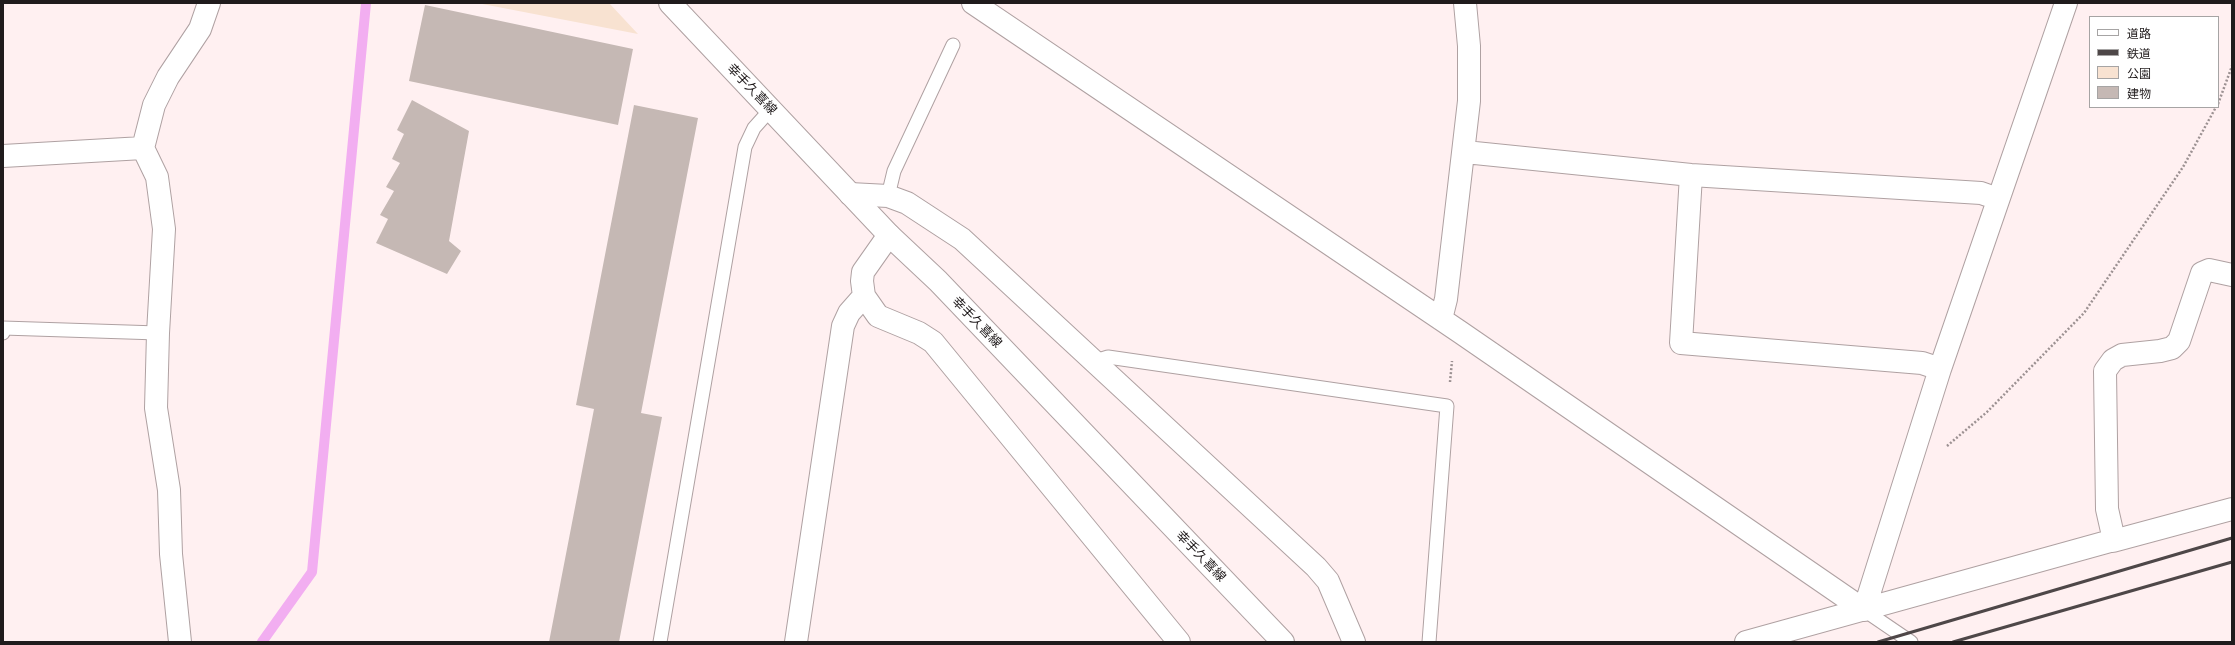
<!DOCTYPE html>
<html>
<head>
<meta charset="utf-8">
<style>
	body { margin:0 }
	#map { position:relative; width:2235px; height:645px; overflow:hidden; background:#fff0f1; font-family:"Exo 2","Noto Sans JP",sans-serif }
	canvas { display:block }
	.frame { position:absolute; inset:0; border:4px solid #201b1c; pointer-events:none }
	.legend { position:absolute; left:2089px; top:16px; width:130px; height:92px; box-sizing:border-box; background:#fff; border:1px solid #a6a4a4; margin:0; padding:5px 7px; list-style:none; font-size:12px; color:#201b1c }
	.legend li { display:flex; align-items:center; gap:8px; height:20px }
	.legend b { width:20px; border:1px solid #a6a4a4 }
</style>
</head>
<body>
<div id="map">
<canvas width="2235" height="645"></canvas>
<div class="frame"></div>
<ul class="legend">
<li><b style="height:5px;background:#fff"></b>道路</li>
<li><b style="height:5px;background:#4e4748"></b>鉄道</li>
<li><b style="height:11px;background:#f8e2d1"></b>公園</li>
<li><b style="height:11px;background:#c5b8b4"></b>建物</li>
</ul>
</div>
<script>
const ctx = document.querySelector('canvas').getContext('2d');
ctx.lineJoin = 'round';
function fill(path, color) { ctx.fillStyle = color; ctx.fill(path, 'evenodd'); }
const toPath = rows => new Path2D(rows.map(r => 'M' + r).join(''));
function stroke(path, color, width, dash) { ctx.strokeStyle = color; ctx.lineWidth = width; ctx.lineCap = dash ? 'butt' : 'round'; ctx.setLineDash(dash || []); ctx.stroke(path); }
function write(font, color, halo, rows, align = 'center') {
  ctx.font = font + ' "Exo 2","Noto Sans JP",sans-serif'; ctx.lineWidth = 4; ctx.setLineDash([]); ctx.textBaseline = 'middle'; ctx.strokeStyle = halo; ctx.fillStyle = color; for (const [text, x, y, turn = 0] of rows) {
    ctx.save(); ctx.translate(x, y); ctx.rotate((+turn || 0) * Math.PI / 180); ctx.textAlign = isNaN(turn) ? turn : align; if (halo) ctx.strokeText(text, 0, 0); ctx.fillText(text, 0, 0); ctx.restore();
  }
}
const green = toPath([
	[477,3,609,3,638,34]
]);
const stream = toPath([
	[262,642,312,572,366,3]
]);
const building = toPath([
	[425,5,633,49,618,125,409,81],
	[412,100,469,131,449,241,461,251,447,274,376,243,388,219,380,215,394,191,386,187,400,163,392,159,404,134,397,130],
	[634,105,698,118,641,413,662,417,619,642,549,642,594,409,576,405]
]);
const path = toPath([
	[2218,104,2232,66],
	[1450,382,1452,361],
	[1947,446,1987,412,2084,313,2183,167,2216,107]
]);
const lane = toPath([
	[888,196,894,171,953,45],
	[3,333,3,328,158,333],
	[1092,362,1108,357,1447,406,1429,642],
	[1864,610,1911,642],
	[660,642,745,147,754,128,771,109]
]);
const street = toPath([
	[973,3,1460,332,1864,610],
	[143,148,154,105,168,77,200,29,209,3],
	[1465,152,1691,175,1981,193,1998,199],
	[3,156,143,148,157,177,164,229,158,333,156,408,169,490,171,554,180,642],
	[1691,175,1681,343,1922,363,1940,369],
	[850,194,888,196,907,203,962,239,1316,567,1328,581,1354,642],
	[889,235,863,272,862,281,864,296,878,316,919,333,933,342,1179,642],
	[1441,319,1446,299,1469,101,1469,46,1465,3],
	[2114,540,2107,509,2105,371,2113,360,2122,355,2160,351,2172,348,2179,341,2202,273,2209,270,2232,275],
	[1864,610,1940,369,2066,3],
	[796,642,843,326,849,313,864,296],
	[1746,642,2114,540,2113,541,2232,509]
]);
const secondary = toPath([
	[670,3,889,235,938,281,1283,642]
]);
const rail = toPath([
	[1878,642,2232,538],
	[1953,642,2232,562]
]);
const streetNames = [
	["幸手久喜線",752,89,46],
	["幸手久喜線",977,322,46],
	["幸手久喜線",1201,556,46]
];
fill(green, '#f8e2d1');
stroke(stream, '#f2aef1', 10);
fill(building, '#c5b8b4');
stroke(lane, '#afa1a2', 15);
stroke(street, '#afa1a2', 24);
stroke(secondary, '#afa1a2', 24);
stroke(path, '#9c9192', 2.5, [2, 2]);
stroke(lane, '#fff', 13);
stroke(street, '#fff', 22);
stroke(secondary, '#fff', 22);
stroke(rail, '#4e4748', 3);
write('13px', '#201b1c', '#fff', streetNames);
</script>
</body>
</html>
